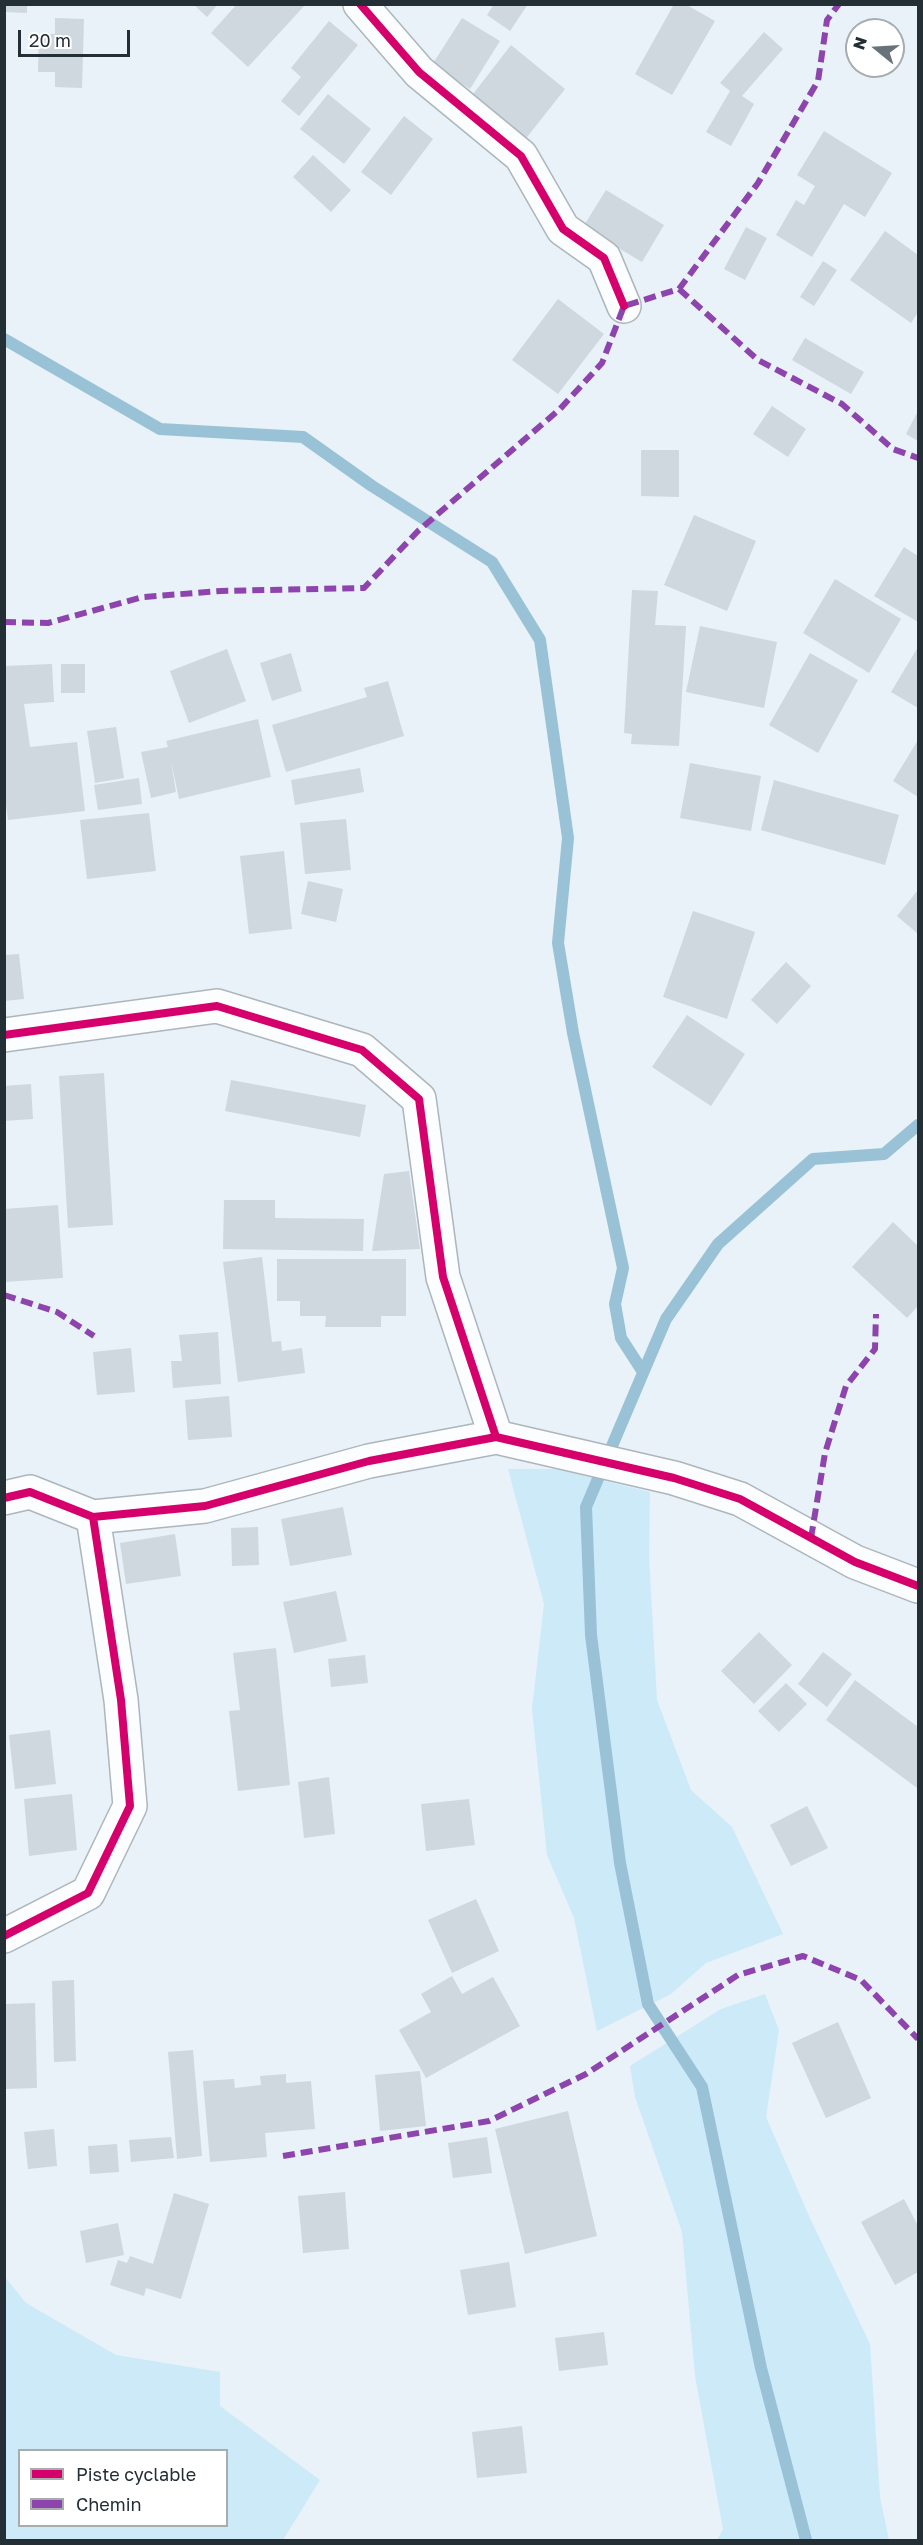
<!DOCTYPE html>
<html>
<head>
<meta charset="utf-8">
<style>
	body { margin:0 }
	#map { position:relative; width:923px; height:2545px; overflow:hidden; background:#e8f2f8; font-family:"Golos Text",sans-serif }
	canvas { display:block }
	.frame { position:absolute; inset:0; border:6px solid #232f35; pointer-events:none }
	.legend { position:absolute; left:18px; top:2449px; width:210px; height:78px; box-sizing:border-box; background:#fff; border:2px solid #a7acae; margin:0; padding:8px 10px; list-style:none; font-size:18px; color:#232f35 }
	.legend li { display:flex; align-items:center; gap:12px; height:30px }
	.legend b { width:30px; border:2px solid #a7acae }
	.north { position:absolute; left:845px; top:18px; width:60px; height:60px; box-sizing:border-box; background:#fff; border:2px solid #a7acae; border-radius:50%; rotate:288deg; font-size:16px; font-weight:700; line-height:24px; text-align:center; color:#232f35 }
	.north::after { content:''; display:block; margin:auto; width:21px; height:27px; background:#687379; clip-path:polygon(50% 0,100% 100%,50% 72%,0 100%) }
	.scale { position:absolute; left:18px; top:30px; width:112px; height:27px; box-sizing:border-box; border:3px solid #232f35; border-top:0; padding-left:8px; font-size:18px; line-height:21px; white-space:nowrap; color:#232f35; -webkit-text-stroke:4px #fff; paint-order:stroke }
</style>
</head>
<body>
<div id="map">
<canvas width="923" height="2545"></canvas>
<div class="frame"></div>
<ul class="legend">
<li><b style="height:8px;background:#d6006c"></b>Piste cyclable</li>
<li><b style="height:8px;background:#8e44ad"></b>Chemin</li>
</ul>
<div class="north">N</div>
<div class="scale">20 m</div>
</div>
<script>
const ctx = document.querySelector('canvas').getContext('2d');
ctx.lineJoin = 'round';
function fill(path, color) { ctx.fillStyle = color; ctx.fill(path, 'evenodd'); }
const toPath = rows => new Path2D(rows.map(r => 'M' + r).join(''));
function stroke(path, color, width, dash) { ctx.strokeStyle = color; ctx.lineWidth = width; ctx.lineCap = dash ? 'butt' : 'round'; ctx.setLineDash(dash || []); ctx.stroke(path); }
const green = toPath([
	[508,1469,556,1469,650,1492,649,1557,657,1700,691,1790,732,1827,783,1934,706,1963,671,1994,597,2031,574,1918,547,1855,532,1709,544,1604],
	[765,1994,779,2030,766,2117,809,2216,870,2344,880,2497,889,2540,717,2540,723,2529,695,2376,682,2232,635,2097,630,2066,721,2009],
	[4,2276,26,2303,116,2355,220,2372,220,2406,320,2480,283,2540,5,2540],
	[20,2450,226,2450,226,2526,20,2526]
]);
const stream = toPath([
	[4,339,160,429,303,437,372,486,492,562,540,640,568,838,558,943,573,1033,623,1268,615,1304,621,1338,643,1372],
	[806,2540,761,2368,702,2087,648,2004,620,1863,591,1635,586,1507,666,1319,718,1244,813,1159,884,1154,918,1125]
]);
const building = toPath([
	[193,4,218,4,207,17],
	[237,4,306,4,248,67,211,33],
	[494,4,528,4,510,31,487,15],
	[674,4,685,4,715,21,672,95,635,74],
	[4,5,27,5,27,13,4,12],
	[55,18,84,19,82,88,55,87,55,72,38,72,39,34,55,34],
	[462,18,500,41,470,89,432,65],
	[329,21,358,45,299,116,281,101,301,77,291,68],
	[764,32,783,49,742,96,754,104,731,146,706,132,730,91,720,83],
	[511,45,565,89,524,141,470,98],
	[328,94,371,129,344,164,300,129],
	[404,116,433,139,391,195,361,172],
	[824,131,892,173,865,217,844,204,812,257,776,235,796,200,804,205,815,186,797,175],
	[313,155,351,190,331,212,293,177],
	[606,190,664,225,642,262,583,227],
	[746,227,767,238,745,280,724,269],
	[885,231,918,255,918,312,911,323,850,280],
	[823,261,837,270,814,306,800,297],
	[558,299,604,334,558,394,512,360],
	[805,338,864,372,851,394,792,360],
	[772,406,806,429,788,457,753,434],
	[918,411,918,441,906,434],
	[641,450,679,450,679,497,641,496],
	[694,515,756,541,727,611,664,585],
	[904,547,918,556,918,622,874,596],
	[835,579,901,619,869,673,803,633],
	[632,590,658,591,655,625,686,626,679,746,631,744,632,734,624,733],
	[700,626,777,642,764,708,686,692],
	[918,647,918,708,891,692],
	[227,649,246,701,189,723,170,671],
	[291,653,302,691,272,701,260,663],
	[810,653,858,680,818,753,769,725],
	[52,664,54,702,24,704,30,747,77,742,85,811,8,820,4,790,4,666],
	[61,664,85,664,85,693,61,693],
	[388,681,404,736,286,772,272,725,367,697,364,688],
	[258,719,271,777,179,799,171,761,176,792,151,798,141,752,168,747,166,741],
	[116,727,124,778,95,783,87,731],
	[918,740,918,797,893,781],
	[690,763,761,776,751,831,680,818],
	[360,768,364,792,295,805,291,780],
	[139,778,142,804,98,810,94,785],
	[774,780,899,815,885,865,761,830],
	[149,813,156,871,87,879,80,820],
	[346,819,351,870,305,874,300,823],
	[284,851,292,929,249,934,240,856],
	[308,881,343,889,336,922,301,914],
	[918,890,918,934,897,916],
	[693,911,755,932,727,1019,663,997],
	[19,954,24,999,4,1001,4,955],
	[786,962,811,986,777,1024,751,1000],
	[687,1015,745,1054,711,1106,652,1067],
	[104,1073,113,1225,68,1228,59,1076],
	[231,1080,366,1105,360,1137,225,1111],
	[31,1084,33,1119,4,1121,4,1086],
	[409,1171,420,1249,372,1251,384,1174],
	[224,1200,275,1200,275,1218,364,1219,363,1251,223,1249],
	[58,1205,63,1278,4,1282,4,1209],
	[893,1222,918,1246,918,1306,907,1318,852,1267],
	[262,1257,272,1342,281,1341,282,1351,302,1348,305,1373,238,1382,223,1262],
	[277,1259,406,1259,406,1316,381,1316,381,1327,325,1327,326,1316,300,1316,300,1301,277,1301],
	[218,1332,221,1384,173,1388,171,1361,182,1361,179,1335],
	[131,1348,135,1392,97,1395,93,1352],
	[229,1396,232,1437,188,1440,185,1400],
	[343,1507,352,1555,290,1566,281,1519],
	[258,1527,259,1565,232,1566,231,1528],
	[175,1534,181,1576,126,1584,120,1543],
	[336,1591,347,1641,294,1653,283,1602],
	[759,1632,792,1665,754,1704,721,1671],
	[276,1648,290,1785,238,1791,229,1711,240,1710,233,1653],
	[823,1652,852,1674,827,1707,798,1684],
	[365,1655,368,1683,331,1687,328,1659],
	[855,1680,918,1727,917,1788,826,1720],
	[786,1683,807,1704,779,1732,758,1711],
	[50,1730,56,1784,15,1789,9,1735],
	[329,1777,335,1834,304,1838,298,1782],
	[72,1794,77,1850,29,1856,24,1799],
	[469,1799,475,1845,426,1851,421,1804],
	[807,1806,828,1848,791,1866,770,1825],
	[476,1899,499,1951,452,1973,428,1920],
	[452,1976,462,1994,493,1977,520,2026,426,2078,399,2030,431,2012,421,1994],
	[74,1980,76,2061,54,2062,52,1981],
	[35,2003,37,2088,5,2089,5,2004],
	[838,2022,871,2098,826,2118,792,2043],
	[193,2050,202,2156,177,2159,168,2052],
	[420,2071,426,2126,380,2131,375,2075],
	[286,2074,286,2083,311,2081,315,2129,265,2133,267,2157,210,2162,203,2081,234,2079,235,2088,261,2085,260,2076],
	[568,2111,597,2236,525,2254,495,2129],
	[54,2129,57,2166,28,2169,24,2132],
	[171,2137,174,2158,131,2162,129,2140],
	[487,2137,492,2173,453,2178,448,2143],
	[117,2144,119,2172,90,2174,88,2146],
	[345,2192,349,2249,303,2253,298,2196],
	[174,2193,209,2204,181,2299,146,2288,144,2296,110,2285,118,2260,127,2263,130,2256,153,2264],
	[904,2199,918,2226,918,2272,895,2285,861,2222],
	[118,2223,124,2255,86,2263,80,2231],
	[509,2262,516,2307,468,2315,460,2270],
	[604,2332,608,2365,559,2371,555,2338],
	[522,2426,527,2473,477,2478,472,2432]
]);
const street = toPath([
	[360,4,419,72,521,156,563,229,604,258,624,306],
	[4,1035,217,1006,362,1050,419,1099,443,1277,496,1437],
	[4,1498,30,1492,93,1517,205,1506,369,1461,496,1437,674,1478,740,1499,855,1562,918,1586],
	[4,1936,88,1893,130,1806,121,1700,93,1517]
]);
const quiet = toPath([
	[679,289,758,360,842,404,893,449,918,458],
	[4,622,48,623,143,597,221,591,364,588,418,531,560,409,602,363,624,306,679,289,758,183,818,81,827,20,839,4],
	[4,1295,57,1312,94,1336],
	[811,1538,825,1453,846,1386,875,1349,876,1314],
	[283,2156,489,2121,586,2074,738,1975,803,1956,861,1980,918,2039]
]);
const cycleway = toPath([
	[360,4,419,72,521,156,563,229,604,258,624,306],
	[4,1035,217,1006,362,1050,419,1099,443,1277,496,1437],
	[4,1498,30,1492,93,1517,205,1506,369,1461,496,1437,674,1478,740,1499,855,1562,918,1586],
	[4,1936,88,1893,130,1806,121,1700,93,1517]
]);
fill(green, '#cdeaf9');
stroke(stream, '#99c2d6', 12);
fill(building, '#ced8de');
stroke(street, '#adb6bc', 36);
stroke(street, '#fcfdfe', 33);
stroke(quiet, '#8e44ad', 6, [12, 6]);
stroke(cycleway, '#d6006c', 8);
</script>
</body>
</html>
